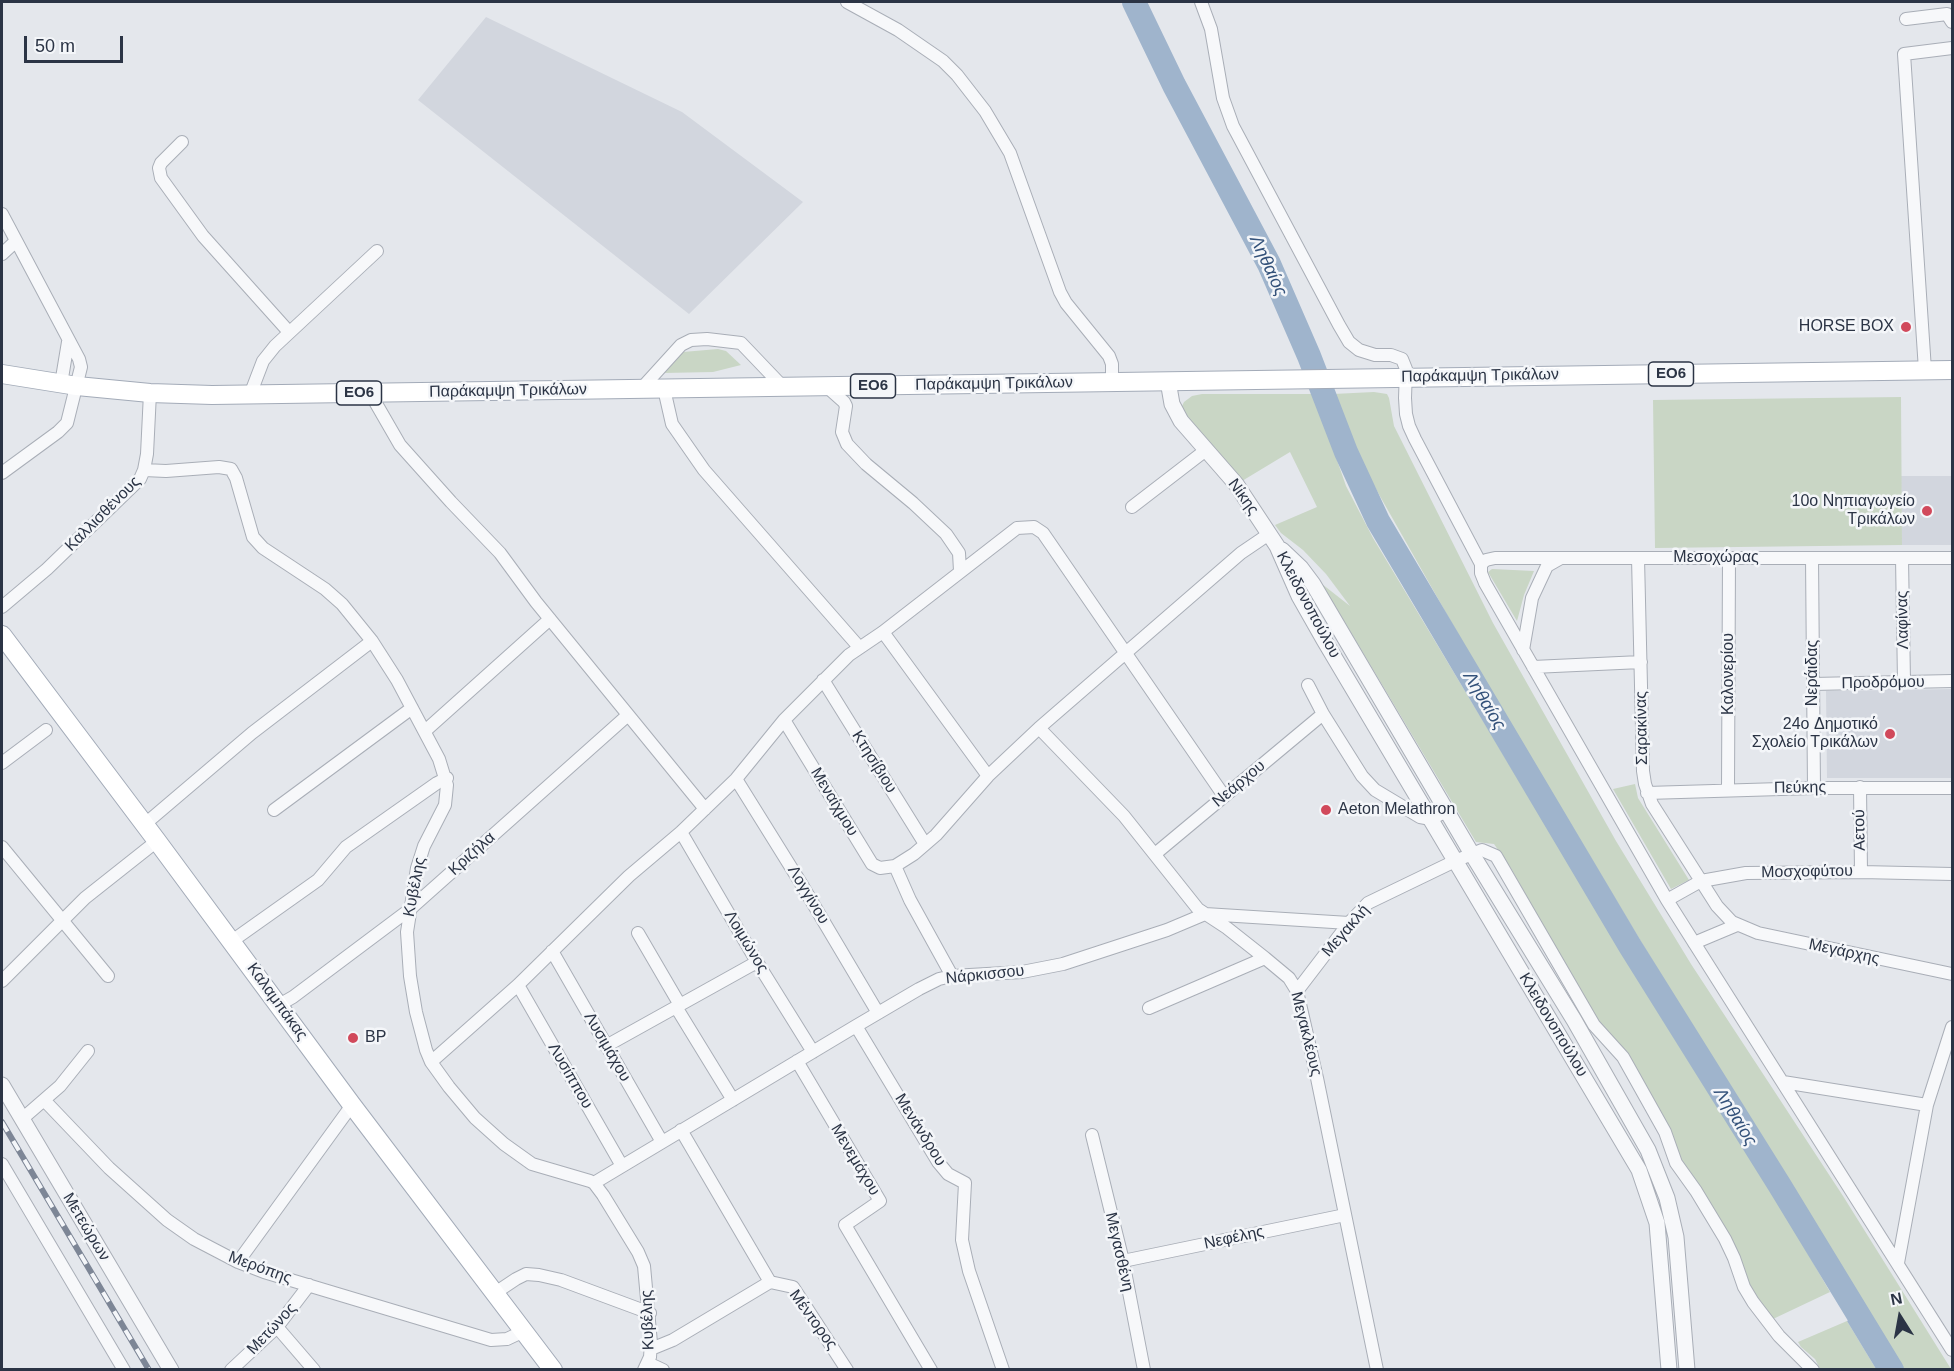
<!DOCTYPE html>
<html>
<head>
<meta charset="utf-8">
<style>
	body { margin:0 }
	#map { position:relative; width:1954px; height:1371px; overflow:hidden; background:#e4e7ec; font-family:Helvetica,sans-serif }
	canvas { display:block }
	.frame { position:absolute; inset:0; border:3px solid #2b3445; pointer-events:none }
	.north { position:absolute; left:1870px; top:1287px; width:60px; height:60px; -webkit-text-stroke:4px #f4f6f9; paint-order:stroke; rotate:349deg; font-size:16px; font-weight:700; line-height:24px; text-align:center; color:#2b3445 }
	.north::after { content:''; display:block; margin:auto; width:21px; height:27px; background:#2b3445; clip-path:polygon(50% 0,100% 100%,50% 72%,0 100%) }
	.scale { position:absolute; left:24px; top:36px; width:99px; height:27px; box-sizing:border-box; border:3px solid #2b3445; border-top:0; padding-left:8px; font-size:18px; line-height:21px; white-space:nowrap; color:#2b3445; -webkit-text-stroke:4px #f4f6f9; paint-order:stroke }
</style>
</head>
<body>
<div id="map">
<canvas width="1954" height="1371"></canvas>
<div class="frame"></div>
<div class="north">N</div>
<div class="scale">50 m</div>
</div>
<script>
const ctx = document.querySelector('canvas').getContext('2d');
ctx.lineJoin = 'round';
function fill(path, color) { ctx.fillStyle = color; ctx.fill(path, 'evenodd'); }
const toPath = rows => new Path2D(rows.map(r => 'M' + r).join(''));
function stroke(path, color, width, dash) { ctx.strokeStyle = color; ctx.lineWidth = width; ctx.lineCap = dash ? 'butt' : 'round'; ctx.setLineDash(dash || []); ctx.stroke(path); }
function write(font, color, halo, rows, align = 'center') {
  ctx.font = font + ' Helvetica,sans-serif'; ctx.lineWidth = 5; ctx.setLineDash([]); ctx.textBaseline = 'middle'; ctx.strokeStyle = halo; ctx.fillStyle = color; for (const [text, x, y, turn = 0] of rows) {
    ctx.save(); ctx.translate(x, y); ctx.rotate((+turn || 0) * Math.PI / 180); ctx.textAlign = isNaN(turn) ? turn : align; if (halo) ctx.strokeText(text, 0, 0); ctx.fillText(text, 0, 0); ctx.restore();
  }
}
const built = toPath([
	[486,17,682,112,803,202,689,314,418,100],
	[1901,476,1952,476,1952,545,1902,545],
	[1952,689,1952,778,1827,778,1826,691]
]);
const green = toPath([
	[718,349,726,351,741,365,713,372,663,373,683,352],
	[1374,392,1387,394,1389,398,1394,426,1493,623,1616,841,1691,964,1843,1196,1951,1369,1904,1369,1661,975,1488,687,1355,452,1333,394],
	[1202,394,1314,394,1346,486,1373,538,1658,1012,1784,1212,1830,1292,1773,1319,1757,1302,1679,1161,1596,1020,1512,870,1494,844,1476,842,1322,584,1350,606,1326,574,1303,550,1281,533,1275,525,1317,507,1290,452,1242,481,1183,413,1182,406,1184,402,1192,396],
	[1901,397,1902,545,1655,548,1653,400],
	[1492,569,1534,571,1524,595,1517,621,1488,572],
	[1635,784,1638,798,1689,880,1671,889,1613,789],
	[1847,1321,1876,1369,1820,1369,1815,1359,1801,1347,1798,1342]
]);
const water = toPath([
	[1868,1309,1904,1369,1876,1369,1847,1321]
]);
const river = toPath([
	[1134,2,1174,85,1269,264,1309,356,1346,452,1378,521,1630,946,1780,1186,1892,1370]
]);
const minor = toPath([
	[847,2,898,30,943,61,957,75,985,111,1010,153,1060,292,1066,303,1109,356,1112,364,1112,382],
	[1201,2,1211,29,1223,98,1233,126,1339,325,1349,342,1359,350,1375,355,1391,355,1402,359,1406,369,1405,398,1406,414,1409,426,1415,439,1481,564,1481,573,1485,583,1667,900,1952,1350],
	[1906,19,1947,14,1952,22],
	[182,142,161,163,159,168,161,178,203,236,289,332],
	[2,214,79,359,81,367,67,423,58,432,2,473],
	[2,254,16,241],
	[1925,370,1904,54,1952,48],
	[61,384,68,342],
	[826,386,844,402,846,406,842,432,847,444,866,464,913,503,946,534,959,553,960,571],
	[641,389,681,345,691,340,707,339,741,343,783,387],
	[664,389,672,424,704,470,859,647],
	[370,393,400,445,451,502,500,553,536,602,705,809],
	[250,395,263,361,275,346,377,251],
	[144,470,166,471,219,467,231,469,236,478,253,537,263,548,325,589,342,604,372,641,397,680,439,759,447,785,445,805,424,846,417,868,407,932,410,976,416,1012,426,1050,431,1062,449,1087,475,1118,504,1144,532,1164,590,1181,594,1183,603,1195,638,1252,644,1266,651,1343,650,1357,644,1370],
	[1132,507,1206,450],
	[1638,558,1643,771,1645,784,1652,804,1717,906,1732,922,1758,933,1952,974],
	[1812,558,1814,788],
	[1902,558,1904,682],
	[1481,564,1486,560,1495,558,1952,558],
	[2,607,47,569,140,479,144,470,147,454,150,393],
	[883,632,988,776],
	[1523,650,1532,598,1547,566,1561,558],
	[1533,667,1641,662],
	[823,680,925,844],
	[1813,684,1952,681],
	[1308,685,1323,714,1362,776,1375,790,1420,817,1431,819,1447,811],
	[784,720,872,864,880,868,895,866,914,854,936,835,988,776,1039,728,1241,553,1269,534],
	[1039,728,1124,816,1198,909,1227,928,1265,958,1289,978,1297,991,1317,1078,1377,1370],
	[425,731,550,619],
	[2,763,46,730],
	[736,779,802,885,878,1013],
	[1860,787,1861,872],
	[1728,790,1729,558],
	[1647,793,1814,788,1952,788],
	[274,810,412,708],
	[145,824,252,733,372,641],
	[681,832,757,962,813,1052],
	[2,847,108,976],
	[1155,854,1323,714],
	[895,866,910,900,952,976],
	[1667,900,1701,881,1746,873,1861,872,1952,874],
	[638,933,680,1005],
	[232,941,318,880,346,847,437,783,447,778],
	[1694,943,1737,925],
	[552,951,662,1142],
	[2,981,85,898,157,841],
	[518,985,622,1166],
	[1297,991,1349,923,1368,903,1455,861,1482,850,1496,856,1594,1025,1623,1057,1632,1073,1665,1132,1676,1163,1696,1191,1725,1239,1734,1258,1744,1287,1753,1302,1779,1336,1813,1370],
	[279,1005,293,997,409,910,628,715],
	[676,1007,733,1100],
	[1149,1008,1265,958],
	[856,1026,938,1162,948,1174,965,1183,962,1240,969,1271,1003,1370],
	[606,1046,757,962],
	[797,1061,880,1201,845,1225,931,1370],
	[431,1062,518,985,629,876,681,832,736,779,784,720,849,655,883,632,1017,528,1034,527,1043,533,1224,796],
	[1783,1082,1927,1105],
	[44,1100,109,1168,167,1220,194,1239,238,1262,264,1272,491,1340,507,1339,524,1331],
	[22,1119,60,1086,88,1051],
	[681,1130,770,1282],
	[1092,1135,1123,1261,1144,1370],
	[2,1164,124,1370],
	[594,1183,856,1026,919,989,939,979,952,976,1022,972,1063,964,1167,930,1205,914,1349,923],
	[1123,1261,1345,1215],
	[238,1262,352,1105],
	[1898,1263,1927,1105,1952,1027],
	[770,1282,793,1287,847,1370],
	[495,1293,516,1279,526,1274,539,1275,561,1280,650,1313],
	[277,1327,314,1370],
	[651,1349,673,1340,770,1282],
	[648,1363,663,1370],
	[231,1370,277,1327,309,1285]
]);
const tertiary = toPath([
	[1168,381,1172,404,1181,421,1236,484,1277,546,1299,596,1324,640,1639,1170,1657,1223,1669,1370],
	[1282,550,1301,568,1313,584,1472,854,1574,1020,1648,1150,1667,1198,1676,1237,1687,1370],
	[2,1085,171,1370]
]);
const primary = toPath([
	[2,374,77,386,150,393,212,395,1952,370],
	[2,635,157,841,352,1105,553,1370]
]);
const rail = toPath([
	[2,1122,149,1370]
]);
const markers = [
	[1906,327,6,"#d1495b"],
	[1927,511,6,"#d1495b"],
	[1890,734,6,"#d1495b"],
	[1326,810,6,"#d1495b"],
	[353,1038,6,"#d1495b"]
];
const shields = [
	[1671,374,45],
	[873,386,45],
	[359,393,45]
];
const shieldNames = [
	["ΕΟ6",1671,374],
	["ΕΟ6",873,386],
	["ΕΟ6",359,393]
];
const poiNames = [
	["HORSE BOX",1894,327],
	["10ο Νηπιαγωγείο",1915,502],
	["Τρικάλων",1915,520],
	["24ο Δημοτικό",1878,725],
	["Σχολείο Τρικάλων",1878,743],
	["Aeton Melathron",1338,810,"left"],
	["BP",365,1038,"left"]
];
const streetNames = [
	["Παράκαμψη Τρικάλων",1480,376,-1],
	["Παράκαμψη Τρικάλων",994,384,-1],
	["Παράκαμψη Τρικάλων",508,391,-1],
	["Νίκης",1243,497,54],
	["Καλλισθένους",103,514,-45],
	["Μεσοχώρας",1716,558],
	["Κλειδονοπούλου",1308,605,62],
	["Λαφίνας",1903,620,-91],
	["Νεράιδας",1813,673,-90],
	["Καλονερίου",1729,674,-90],
	["Προδρόμου",1883,683,-1],
	["Σαρακίνας",1642,728,-91],
	["Κτησίβιου",874,762,58],
	["Νεάρχου",1239,784,-40],
	["Πεύκης",1800,788,-1],
	["Μεναίχμου",834,802,59],
	["Αετού",1860,830,-91],
	["Κριζήλα",472,854,-42],
	["Μοσχοφύτου",1807,872,-1],
	["Κυβέλης",415,887,-79],
	["Λογγίνου",808,895,59],
	["Μεγακλή",1346,931,-49],
	["Λοιμώνος",746,942,59],
	["Μεγάρχης",1844,952,12],
	["Νάρκισσου",985,975,-6],
	["Καλαμπάκας",277,1002,54],
	["Κλειδονοπούλου",1553,1025,59],
	["Μεγακλέους",1306,1034,76],
	["Λυσιμάχου",607,1047,60],
	["Λυσίππου",570,1076,60],
	["Μενάνδρου",920,1130,58],
	["Μενεμάχου",855,1160,59],
	["Μετεώρων",86,1227,59],
	["Νεφέλης",1234,1238,-12],
	["Μεγασθένη",1119,1252,77],
	["Μερόπης",260,1268,20],
	["Κυβέλης",648,1320,-92],
	["Μέντορος",813,1320,54],
	["Μετώνος",272,1329,-47]
];
const waterNames = [
	["Ληθαίος",1268,266,65],
	["Ληθαίος",1484,701,59],
	["Ληθαίος",1735,1117,58]
];
fill(built, '#d2d6de');
fill(green, '#c9d6c5');
fill(water, '#9fb4cc');
stroke(river, '#9fb4cc', 24);
stroke(minor, '#a9aeb7', 14);
stroke(tertiary, '#a9aeb7', 17);
stroke(primary, '#a3abb8', 20);
stroke(minor, '#f7f8fa', 12);
stroke(tertiary, '#f7f8fa', 15);
stroke(primary, '#fff', 18);
stroke(rail, '#7d8696', 6);
stroke(rail, '#f4f6f9', 4, [11]);
for (const [x, y, r, color] of markers) { const dot = new Path2D(); dot.arc(x, y, r, 0, 2 * Math.PI); ctx.fillStyle = color; ctx.fill(dot); stroke(dot, '#f4f6f9', 2); }
for (const [x, y, w] of shields) { const box = new Path2D(); box.roundRect(x - w / 2, y - 12, w, 24, 4.5); ctx.fillStyle = '#f4f6f9'; ctx.fill(box); stroke(box, '#2b3445', 1.5); }
write('bold 15px', '#2b3445', null, shieldNames);
write('16px', '#2b3445', '#f4f6f9', poiNames, 'right');
write('16px', '#2b3445', '#f4f6f9', streetNames);
write('italic 18px', '#34527a', '#f4f6f9', waterNames);
</script>
</body>
</html>
